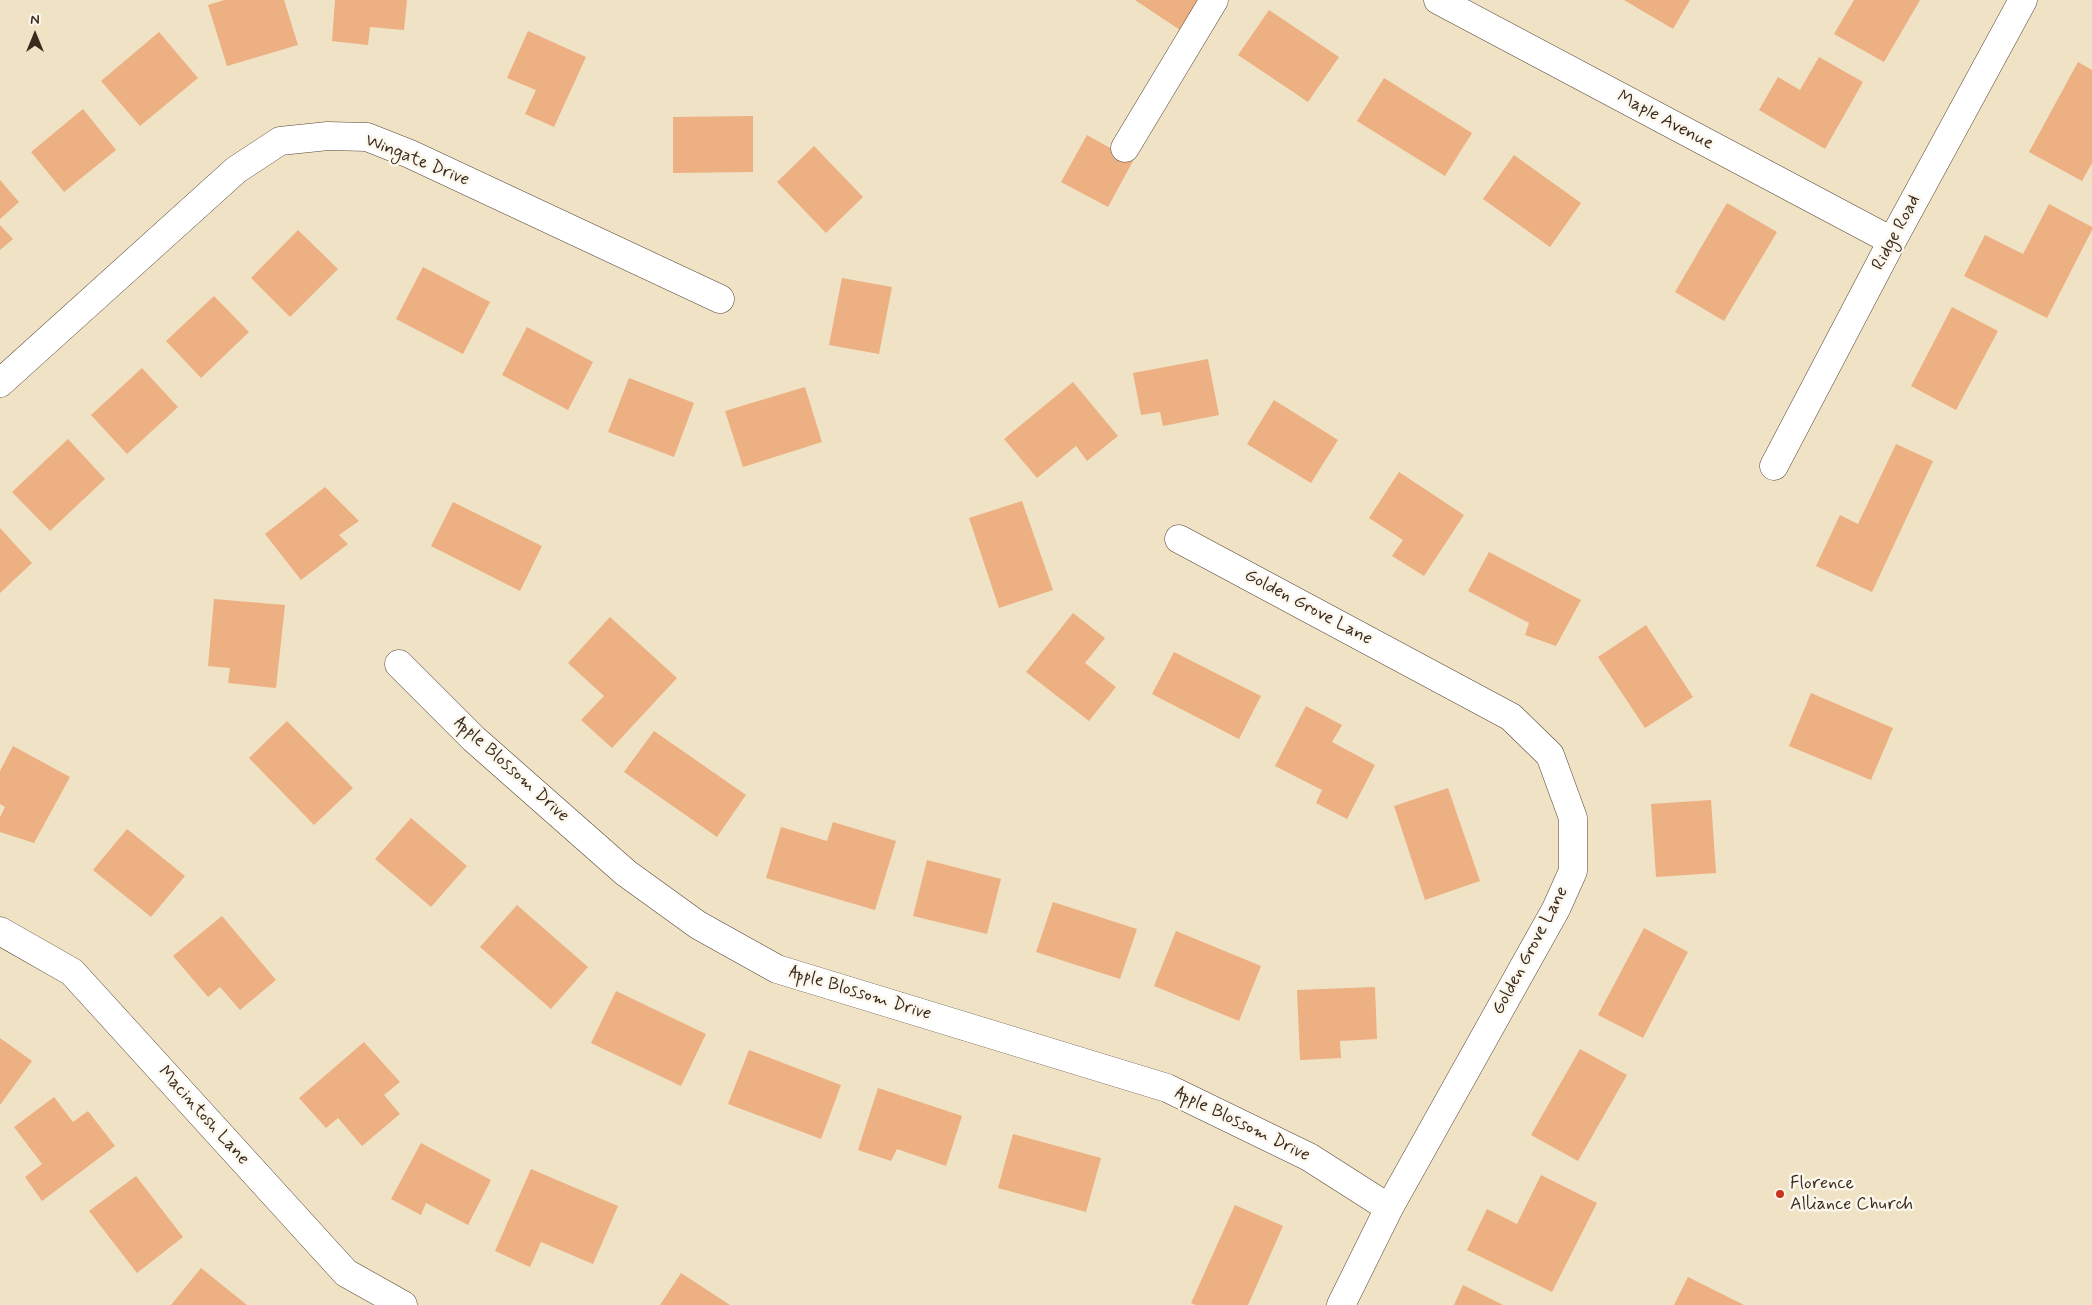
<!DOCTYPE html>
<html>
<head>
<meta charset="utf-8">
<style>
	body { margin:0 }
	#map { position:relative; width:2092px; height:1305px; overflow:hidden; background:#f0e2c5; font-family:Mynerve,sans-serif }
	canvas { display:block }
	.north { position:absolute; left:10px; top:10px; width:50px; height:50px; -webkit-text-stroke:4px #fbf7ec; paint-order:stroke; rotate:0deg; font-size:14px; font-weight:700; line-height:20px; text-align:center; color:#3b2a1e }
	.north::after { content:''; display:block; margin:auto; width:18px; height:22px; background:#3b2a1e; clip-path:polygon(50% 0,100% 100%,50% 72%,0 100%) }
</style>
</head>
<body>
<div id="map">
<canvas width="2092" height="1305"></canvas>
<div class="north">N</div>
</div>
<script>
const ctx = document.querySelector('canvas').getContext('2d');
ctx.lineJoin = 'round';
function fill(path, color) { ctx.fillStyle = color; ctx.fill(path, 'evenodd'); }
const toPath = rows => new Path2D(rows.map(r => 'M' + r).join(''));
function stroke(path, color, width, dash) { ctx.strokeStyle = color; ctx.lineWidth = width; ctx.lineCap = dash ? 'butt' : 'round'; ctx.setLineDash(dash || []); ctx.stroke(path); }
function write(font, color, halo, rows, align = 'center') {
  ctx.font = font + ' Mynerve,sans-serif'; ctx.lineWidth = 5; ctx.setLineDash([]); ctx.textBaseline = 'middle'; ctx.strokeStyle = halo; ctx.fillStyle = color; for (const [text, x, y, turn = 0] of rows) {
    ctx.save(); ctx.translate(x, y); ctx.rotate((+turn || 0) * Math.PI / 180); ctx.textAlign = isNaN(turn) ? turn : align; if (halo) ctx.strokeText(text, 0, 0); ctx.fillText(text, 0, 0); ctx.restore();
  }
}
const building = toPath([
	[224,0,284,0,298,45,227,66,208,5],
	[335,0,407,0,404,30,370,27,368,45,332,41],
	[1135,0,1208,0,1186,34],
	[1624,0,1690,0,1673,29],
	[1854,0,1920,0,1884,62,1834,34],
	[1269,10,1339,57,1308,102,1238,55],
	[528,31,586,57,554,127,525,114,536,90,507,78],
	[159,32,198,78,140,126,101,81],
	[1819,57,1863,82,1825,149,1759,110,1778,77,1800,90],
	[2078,62,2092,70,2092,163,2082,181,2029,152],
	[1384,78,1472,133,1445,176,1357,121],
	[83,109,116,150,64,192,31,152],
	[753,116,753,172,673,173,673,117],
	[1087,135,1133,161,1108,207,1061,182],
	[814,146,863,197,826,233,777,182],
	[1514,155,1581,203,1550,247,1483,199],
	[0,180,19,202,0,219],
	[1727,203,1777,232,1724,321,1675,292],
	[2049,204,2092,227,2092,230,2047,318,1964,276,1985,235,2023,254],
	[0,225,13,239,0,250],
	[298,230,338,269,290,317,251,278],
	[423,267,490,302,463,354,396,319],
	[842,278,892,287,879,354,829,345],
	[214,296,249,332,201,378,166,341],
	[1952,307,1998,331,1956,410,1911,386],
	[527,327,593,362,568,410,502,375],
	[1208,359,1219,415,1163,426,1160,412,1141,415,1133,373],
	[142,368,178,407,127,454,91,415],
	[629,378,694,403,674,457,608,432],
	[1073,382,1118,436,1087,461,1076,446,1037,478,1004,439],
	[805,387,822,442,743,467,725,411],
	[1274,400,1338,440,1311,483,1247,444],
	[68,439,105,479,50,531,12,492],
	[1896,444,1933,461,1872,592,1816,566,1840,515,1858,524],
	[1399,472,1464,515,1424,576,1392,556,1403,540,1369,518],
	[325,487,359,521,339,535,348,544,301,580,265,534],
	[1022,501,1053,590,999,608,969,518],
	[453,502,542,546,520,591,431,546],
	[0,528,32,563,0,593],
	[1489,552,1581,600,1556,646,1525,635,1529,623,1468,591],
	[214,599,285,605,276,688,228,683,230,668,208,666],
	[1073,613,1105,638,1085,663,1116,687,1089,721,1026,672],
	[610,617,677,678,612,748,581,720,604,696,568,663],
	[1646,625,1693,697,1645,728,1598,657],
	[1174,652,1261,696,1239,739,1152,694],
	[1811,693,1893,728,1871,780,1789,746],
	[1306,706,1342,725,1332,742,1375,765,1347,819,1316,803,1322,790,1275,766],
	[287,721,353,788,314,825,249,758],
	[654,731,746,795,717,837,624,772],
	[13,746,70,777,34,843,0,832,0,817,5,807,0,804,0,771],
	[1448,788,1480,881,1425,900,1394,806],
	[1711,800,1716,873,1656,877,1651,804],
	[411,818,467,866,431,907,375,859],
	[833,822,896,841,875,910,766,878,781,827,827,841],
	[127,829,185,876,151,917,93,870],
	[927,860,1001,879,987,934,913,916],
	[1053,902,1137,929,1120,979,1036,952],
	[517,905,588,967,551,1009,480,947],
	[222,916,276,980,240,1010,220,987,208,997,173,956],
	[1644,928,1688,952,1643,1038,1598,1015],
	[1176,931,1261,966,1239,1021,1154,986],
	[1375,987,1377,1039,1340,1041,1341,1058,1300,1060,1297,990],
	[616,991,706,1034,681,1086,591,1043],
	[0,1038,32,1061,0,1105],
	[364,1042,400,1082,384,1095,400,1114,362,1146,338,1118,326,1128,299,1098],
	[1580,1049,1627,1075,1578,1161,1531,1135],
	[749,1050,841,1085,821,1139,728,1104],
	[878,1088,962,1116,946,1166,897,1149,891,1161,858,1150],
	[54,1097,73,1122,88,1111,115,1146,42,1201,25,1177,42,1164,14,1127],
	[1013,1134,1101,1158,1086,1212,998,1188],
	[421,1143,491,1180,468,1225,426,1203,421,1215,391,1199],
	[531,1169,618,1206,593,1264,541,1242,530,1267,495,1251],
	[1541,1175,1597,1203,1552,1292,1467,1250,1487,1209,1517,1224],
	[136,1176,183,1237,137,1273,89,1211],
	[1235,1205,1283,1226,1248,1305,1196,1305,1191,1303],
	[201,1268,247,1305,171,1305],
	[681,1273,730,1305,660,1305],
	[1688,1277,1744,1305,1674,1305],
	[1463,1285,1503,1305,1454,1305]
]);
const minor = toPath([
	[1438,0,1892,241],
	[1125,148,1214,0],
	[0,383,236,170,280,141,328,136,367,137,410,154,720,299],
	[1774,466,1892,241,2023,0],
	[1179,539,1511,717,1550,755,1573,818,1573,871,1556,909,1389,1208,1341,1305],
	[399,664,474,739,626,873,698,925,777,969,1167,1088,1309,1157,1389,1208],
	[0,931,72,972,346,1273,403,1305]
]);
const markers = [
	[1780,1194,5,"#c8321e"]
];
const streetNames = [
	["Maple Avenue",1665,121,28],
	["Wingate Drive",417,161,22],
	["Ridge Road",1897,233,-62],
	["Golden Grove Lane",1308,608,28],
	["Apple Blossom Drive",511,770,42],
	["Golden Grove Lane",1531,951,-62],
	["Apple Blossom Drive",860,994,17],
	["Macintosh Lane",203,1116,48],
	["Apple Blossom Drive",1242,1125,26]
];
const poiNames = [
	["Florence",1790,1184],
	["Alliance Church",1790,1205]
];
fill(building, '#ecb083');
stroke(minor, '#564637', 29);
stroke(minor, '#fff', 28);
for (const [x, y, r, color] of markers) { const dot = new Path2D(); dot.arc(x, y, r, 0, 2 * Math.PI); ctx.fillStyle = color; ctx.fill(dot); stroke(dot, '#fbf7ec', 2); }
write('18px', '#3b2a1e', '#fbf7ec', streetNames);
write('18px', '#3b2a1e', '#fbf7ec', poiNames, 'left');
</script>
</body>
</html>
